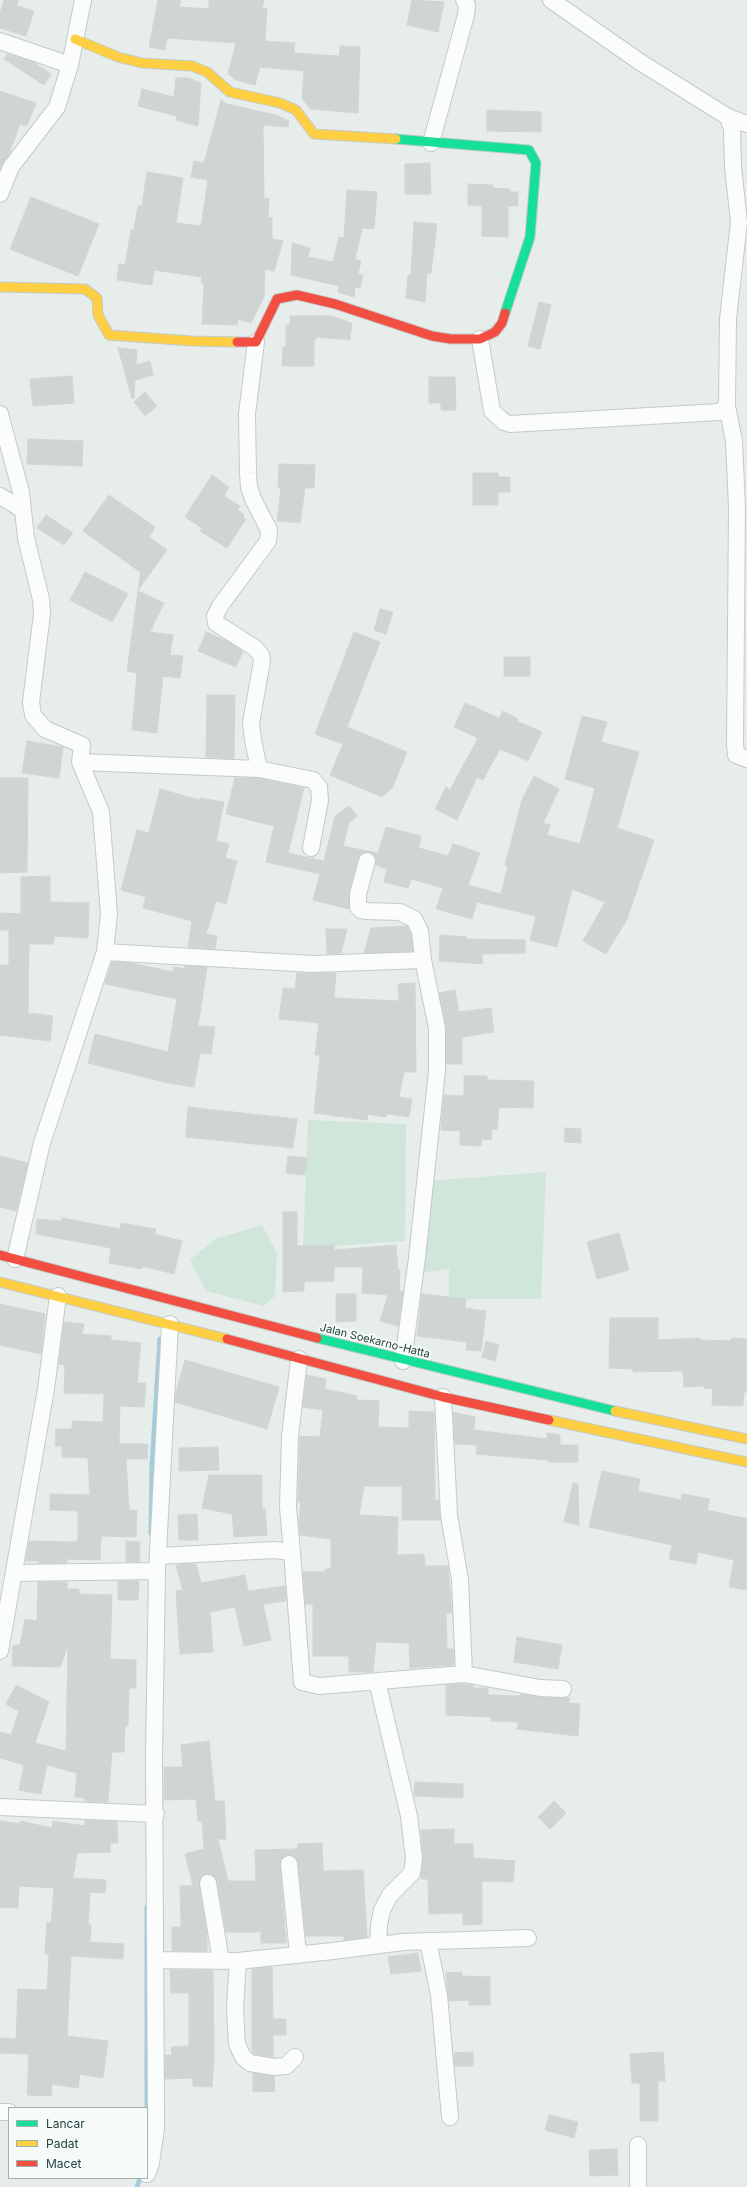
<!DOCTYPE html>
<html>
<head>
<meta charset="utf-8">
<style>
	body { margin:0 }
	#map { position:relative; width:747px; height:2187px; overflow:hidden; background:#e7edeb; font-family:Inter,sans-serif }
	canvas { display:block }
	.legend { position:absolute; left:8px; top:2107px; width:140px; height:72px; box-sizing:border-box; background:#f6fbf9; border:1px solid #a1b1af; margin:0; padding:5px 7px; list-style:none; font-size:12px; color:#22423f }
	.legend li { display:flex; align-items:center; gap:8px; height:20px }
	.legend b { width:20px; border:1px solid #a1b1af }
</style>
</head>
<body>
<div id="map">
<canvas width="747" height="2187"></canvas>
<ul class="legend">
<li><b style="height:5px;background:#16e098"></b>Lancar</li>
<li><b style="height:5px;background:#ffcf43"></b>Padat</li>
<li><b style="height:5px;background:#f24e42"></b>Macet</li>
</ul>
</div>
<script>
const ctx = document.querySelector('canvas').getContext('2d');
ctx.lineJoin = 'round';
function fill(path, color) { ctx.fillStyle = color; ctx.fill(path, 'evenodd'); }
const toPath = rows => new Path2D(rows.map(r => 'M' + r).join(''));
function stroke(path, color, width, dash) { ctx.strokeStyle = color; ctx.lineWidth = width; ctx.lineCap = dash ? 'butt' : 'round'; ctx.setLineDash(dash || []); ctx.stroke(path); }
function write(font, color, halo, rows, align = 'center') {
  ctx.font = font + ' Inter,sans-serif'; ctx.lineWidth = 4; ctx.setLineDash([]); ctx.textBaseline = 'middle'; ctx.strokeStyle = halo; ctx.fillStyle = color; for (const [text, x, y, turn = 0] of rows) {
    ctx.save(); ctx.translate(x, y); ctx.rotate((+turn || 0) * Math.PI / 180); ctx.textAlign = isNaN(turn) ? turn : align; if (halo) ctx.strokeText(text, 0, 0); ctx.fillText(text, 0, 0); ctx.restore();
  }
}
const green = toPath([
	[308,1120,406,1124,405,1241,303,1248],
	[546,1172,541,1299,449,1299,449,1269,415,1274,426,1181],
	[262,1225,277,1253,275,1296,264,1306,206,1291,190,1260,215,1239]
]);
const stream = toPath([
	[151,1533,152,1465,160,1339],
	[147,1907,147,2137],
	[137,2187,140,2178]
]);
const building = toPath([
	[4,0,18,0,17,6,34,11,26,36,0,28,0,13,4,0],
	[158,0,181,0,179,7,209,9,209,0,264,0,262,9,267,9,265,41,295,43,294,53,339,56,340,46,360,47,358,113,311,109,302,99,304,71,260,67,255,85,236,80,228,74,236,43,167,38,165,50,149,47,158,0],
	[412,0,444,2,438,32,407,25,412,0],
	[7,54,33,62,51,74,44,85,4,59,7,54],
	[176,78,189,78,201,83,198,126,176,120,177,116,138,106,142,89,174,97,176,78],
	[0,91,36,103,27,126,20,124,9,154,0,169,0,91],
	[221,100,227,104,276,115,289,121,288,127,263,125,264,198,269,199,268,218,272,218,272,239,283,241,274,271,265,269,264,297,251,323,238,319,237,325,202,324,204,283,201,283,202,277,154,270,152,285,117,280,119,264,125,265,131,230,134,230,138,206,142,206,147,172,183,178,176,223,201,226,208,180,191,177,194,161,204,163,221,100],
	[487,110,541,112,541,132,487,131,487,110],
	[430,163,431,194,405,194,405,164,430,163],
	[468,184,493,185,493,188,510,189,510,192,518,192,518,206,508,206,508,237,482,236,482,206,468,205,468,184],
	[347,190,377,192,374,229,362,228,355,259,361,261,358,274,363,275,360,288,355,287,354,297,338,292,339,286,291,275,292,243,310,248,308,257,333,262,339,237,344,238,347,190],
	[31,197,99,224,78,276,10,249,31,197],
	[414,222,437,224,431,273,427,273,425,302,406,298,408,275,411,275,414,222],
	[539,302,551,305,540,349,528,346,539,302],
	[290,316,332,316,352,323,350,340,316,337,316,340,314,340,314,366,282,366,283,347,286,347,286,325,290,325,290,316],
	[118,348,137,350,136,365,150,361,153,375,135,380,134,398,132,398,118,348],
	[72,376,74,403,33,406,30,379,72,376],
	[429,377,455,377,456,410,441,410,441,403,429,403,429,377],
	[145,392,157,406,145,416,134,402,145,392],
	[28,439,83,441,82,466,27,464,28,439],
	[279,464,315,465,314,488,305,488,300,523,277,521,281,487,278,487,279,464],
	[473,473,498,473,498,477,510,477,510,492,498,492,498,505,473,505,473,473],
	[212,475,229,487,224,496,240,506,237,510,244,514,243,517,246,519,227,548,200,531,202,528,185,517,212,475],
	[109,495,155,527,149,537,167,550,138,590,141,570,140,572,83,531,109,495],
	[46,515,73,533,64,545,37,528,46,515],
	[85,572,128,594,112,622,70,600,85,572],
	[138,591,164,603,150,632,173,635,170,655,183,656,180,678,163,676,157,733,132,730,137,673,127,671,138,591],
	[380,609,393,612,386,634,374,630,380,609],
	[206,632,227,641,243,651,236,667,198,651,206,632],
	[354,632,380,642,347,727,407,752,392,788,382,797,330,775,343,744,315,734,354,632],
	[504,657,530,657,530,676,504,676,504,657],
	[207,695,235,695,234,759,206,757,207,695],
	[465,703,499,718,503,711,518,719,517,721,542,732,528,761,500,749,483,780,477,777,457,820,435,809,446,787,450,790,478,738,454,727,465,703],
	[582,716,607,722,601,742,639,752,617,828,654,840,627,919,606,954,583,941,605,902,572,889,557,947,530,940,536,916,477,902,472,919,436,909,443,888,411,879,408,888,384,882,387,869,376,865,376,858,369,852,361,854,358,858,349,892,349,909,313,900,320,874,266,862,274,826,226,814,235,778,258,778,304,788,288,853,324,861,335,816,349,806,357,816,349,823,343,846,378,853,386,827,421,836,419,848,448,856,453,844,466,848,480,853,468,885,501,894,508,866,505,865,522,800,534,776,559,789,543,823,550,825,547,835,580,844,595,788,565,779,582,716],
	[27,741,63,747,59,778,22,773,27,741],
	[0,778,28,778,27,872,0,873,0,778],
	[160,789,199,800,200,798,224,802,216,841,229,844,225,858,237,861,226,904,216,901,206,934,217,936,215,949,188,947,192,921,143,908,146,897,121,890,137,830,149,833,160,789],
	[50,876,50,902,89,903,88,938,54,936,53,944,29,944,28,1013,53,1016,50,1041,0,1035,0,965,9,965,9,930,1,930,0,913,21,914,21,877,50,876],
	[407,926,411,934,413,951,364,953,371,928,407,926],
	[326,929,347,929,341,953,327,954,326,929],
	[440,935,467,937,466,939,525,940,525,953,482,954,483,964,439,961,440,935],
	[112,962,131,963,173,972,174,967,185,969,185,966,207,967,198,1026,215,1027,211,1054,200,1053,194,1087,164,1082,88,1063,95,1034,168,1052,177,999,105,984,112,962],
	[297,973,336,973,334,998,399,1001,398,984,415,983,416,1072,404,1072,399,1097,412,1099,409,1117,387,1114,386,1117,368,1114,367,1120,314,1113,320,1055,315,1055,319,1023,279,1019,283,988,295,989,297,973],
	[455,990,459,1012,491,1008,494,1032,462,1037,462,1064,446,1064,446,1026,439,993,455,990],
	[464,1076,487,1076,487,1080,534,1081,533,1108,499,1107,497,1129,492,1129,491,1140,482,1139,481,1146,460,1145,460,1131,441,1130,444,1095,464,1096,464,1076],
	[188,1107,297,1119,293,1148,186,1137,188,1107],
	[565,1128,581,1129,581,1143,564,1142,565,1128],
	[0,1156,28,1163,16,1211,0,1207,0,1156],
	[288,1156,307,1158,305,1175,286,1173,288,1156],
	[283,1212,297,1212,297,1246,334,1245,334,1250,396,1245,398,1270,400,1270,399,1291,403,1292,398,1326,380,1321,388,1295,362,1293,363,1267,334,1267,334,1281,304,1282,304,1291,283,1292,283,1212],
	[62,1218,120,1229,121,1223,156,1229,155,1234,182,1241,174,1274,142,1266,142,1269,109,1263,111,1248,36,1234,37,1219,62,1221,62,1218],
	[619,1233,629,1270,597,1279,587,1242,619,1233],
	[336,1294,356,1294,356,1321,336,1322,336,1294],
	[422,1294,466,1299,465,1308,486,1311,481,1351,466,1350,467,1342,417,1336,422,1294],
	[0,1304,45,1314,41,1354,0,1345,0,1304],
	[610,1318,658,1318,658,1340,700,1338,700,1340,731,1341,731,1338,747,1339,747,1392,744,1392,743,1406,712,1405,713,1389,704,1388,704,1386,684,1387,683,1371,633,1372,633,1369,609,1368,610,1318],
	[64,1322,84,1324,82,1334,111,1336,111,1340,141,1343,137,1383,146,1383,144,1407,120,1406,119,1444,148,1444,147,1459,126,1459,129,1510,137,1511,136,1537,101,1536,100,1560,67,1559,67,1563,39,1563,39,1561,26,1561,29,1541,76,1542,78,1539,78,1511,50,1510,50,1494,90,1495,88,1458,62,1457,62,1446,55,1446,56,1429,72,1429,72,1421,103,1422,104,1394,64,1393,65,1365,59,1364,64,1322],
	[486,1341,499,1345,495,1361,482,1357,486,1341],
	[185,1360,279,1387,267,1429,175,1402,176,1392,185,1360],
	[307,1375,326,1379,325,1389,357,1396,357,1405,359,1400,379,1401,378,1427,409,1428,409,1411,434,1412,435,1500,439,1500,440,1520,402,1520,402,1486,364,1486,359,1515,398,1517,397,1555,424,1554,425,1566,448,1566,452,1613,446,1613,447,1649,453,1649,454,1665,410,1668,409,1643,376,1642,373,1672,349,1672,349,1656,313,1656,313,1604,305,1604,303,1572,325,1572,325,1569,331,1569,331,1539,300,1535,299,1519,301,1502,298,1502,300,1436,320,1437,323,1410,303,1407,307,1375],
	[453,1412,475,1417,474,1430,547,1439,547,1433,560,1435,560,1445,578,1445,578,1462,548,1462,548,1460,476,1454,477,1445,455,1444,453,1412],
	[218,1447,219,1470,179,1471,179,1448,218,1447],
	[602,1471,640,1479,638,1491,681,1500,682,1494,710,1499,707,1510,747,1519,747,1590,729,1587,734,1560,698,1552,696,1564,669,1559,672,1545,589,1527,602,1471],
	[209,1475,262,1475,262,1509,265,1509,267,1535,234,1537,232,1514,202,1508,209,1475],
	[573,1483,578,1484,579,1525,564,1522,573,1483],
	[197,1514,198,1540,179,1540,178,1515,197,1514],
	[126,1541,140,1542,139,1562,126,1562,126,1541],
	[183,1564,196,1564,201,1583,245,1575,248,1591,285,1586,286,1601,263,1604,271,1640,244,1646,235,1607,210,1612,213,1652,180,1654,176,1591,183,1590,176,1566,183,1564],
	[118,1581,139,1581,138,1600,118,1600,118,1581],
	[38,1582,67,1582,67,1589,79,1589,79,1594,112,1595,110,1659,136,1660,136,1688,129,1688,128,1726,125,1726,124,1752,112,1752,108,1802,85,1801,85,1798,75,1797,77,1773,47,1765,41,1794,19,1790,24,1765,0,1758,0,1732,11,1735,19,1711,6,1704,16,1685,49,1702,35,1743,66,1751,68,1645,60,1667,12,1666,13,1645,20,1645,25,1619,37,1621,38,1582],
	[517,1637,562,1645,558,1669,514,1662,517,1637],
	[464,1684,473,1685,473,1688,488,1688,488,1695,521,1696,521,1694,540,1697,570,1698,569,1703,580,1704,578,1736,517,1729,518,1722,491,1721,491,1717,446,1715,446,1685,464,1684],
	[209,1741,215,1801,224,1801,226,1839,218,1839,228,1881,256,1881,255,1850,298,1849,298,1844,322,1843,323,1871,363,1870,367,1937,344,1940,344,1936,306,1936,298,1863,296,1858,288,1855,283,1857,280,1865,286,1943,261,1943,261,1932,226,1932,217,1881,215,1877,207,1874,202,1876,199,1884,207,1936,207,1951,172,1951,172,1927,181,1927,180,1886,193,1886,185,1854,204,1849,202,1821,198,1821,196,1799,164,1800,164,1767,183,1767,181,1745,209,1741],
	[415,1782,463,1784,463,1798,414,1796,415,1782],
	[554,1801,566,1813,550,1829,538,1817,554,1801],
	[85,1820,117,1822,118,1843,110,1843,110,1852,77,1853,73,1878,106,1880,105,1893,90,1892,88,1925,91,1925,90,1942,124,1944,123,1959,71,1956,67,2036,108,2041,103,2078,80,2074,78,2088,52,2084,51,2096,27,2095,29,2054,0,2053,0,2038,16,2039,18,1989,47,1990,49,1954,45,1954,47,1922,51,1923,54,1888,19,1886,18,1908,0,1907,0,1821,20,1824,20,1821,52,1828,53,1821,85,1826,85,1820],
	[454,1829,454,1844,473,1844,473,1858,515,1861,513,1882,482,1881,482,1924,463,1925,463,1913,429,1914,428,1879,421,1879,423,1857,421,1830,454,1829],
	[418,1953,421,1971,391,1974,388,1957,418,1953],
	[272,1967,273,2019,286,2019,286,2035,273,2035,273,2057,254,2054,252,2051,252,1969,272,1967],
	[170,1970,213,1970,214,2055,212,2087,193,2086,193,2078,165,2079,165,2055,172,2055,171,2047,189,2046,189,1993,171,1993,170,1970],
	[462,1972,462,1976,490,1977,490,2005,469,2005,469,2000,449,2001,446,1973,462,1972],
	[473,2052,473,2066,455,2066,454,2053,473,2052],
	[663,2052,665,2081,658,2081,658,2121,640,2121,640,2083,632,2083,630,2054,663,2052],
	[253,2073,274,2076,275,2091,253,2092,253,2073],
	[549,2115,578,2122,574,2138,545,2130,549,2115],
	[617,2149,618,2175,590,2176,589,2150,617,2149]
]);
const street = toPath([
	[551,0,640,62,728,117,747,124],
	[0,41,70,65],
	[431,143,466,15,467,5,464,0],
	[0,194,11,167,57,107,70,65,83,0],
	[480,339,492,411,504,422,510,424,719,412,727,406,728,319,739,222,733,167,732,129,728,117],
	[256,342,247,414,248,473,249,487,253,499,269,530,268,541,220,606,215,616,216,623,255,648,261,655,262,661,251,723,253,740,259,769,313,780,319,787,320,800,311,848],
	[727,406,734,441,737,508,735,743,736,755,747,759],
	[0,414,21,492,26,538,41,599,42,614,31,702,33,715,45,729,82,745,80,762,101,812,109,914,105,952,42,1143,15,1259],
	[0,496,23,510],
	[80,762,259,769],
	[367,861,358,894,358,907,361,910,367,911,400,912,414,919,420,931,423,960],
	[105,952,313,964,423,960,437,1028,437,1071,417,1258,403,1361],
	[443,1397,449,1515,460,1580,464,1674],
	[292,1552,302,1682,319,1686,464,1674,540,1688,563,1689],
	[158,1556,274,1550,292,1552,288,1507,290,1437,299,1359],
	[14,1573,157,1571],
	[0,1651,46,1389,58,1296],
	[377,1681,409,1816,414,1858,412,1873,390,1895,382,1910,379,1925,378,1944],
	[0,1807,156,1814],
	[289,1864,298,1954],
	[208,1883,221,1961],
	[428,1941,439,1995,450,2117],
	[155,1960,238,1961,333,1951,403,1942,528,1938],
	[238,1961,235,2008,237,2044,243,2057,250,2063,274,2067,286,2066,295,2057],
	[0,2112,9,2112],
	[638,2145,638,2187],
	[147,2174,151,2163,156,2129,156,2109,154,1756,157,1571,170,1324]
]);
const fast = toPath([
	[396,139,529,150,536,163,530,237,505,313],
	[317,1338,615,1411]
]);
const slow = toPath([
	[75,39,118,57,142,63,192,66,207,72,230,92,280,103,296,110,314,134,396,139],
	[0,287,85,289,97,298,98,315,109,335,192,341,237,342],
	[0,1282,227,1339],
	[615,1411,747,1439],
	[549,1420,747,1462]
]);
const jam = toPath([
	[237,342,256,342,277,299,297,295,335,304,432,336,451,339,480,339,495,332,502,323,505,313],
	[0,1255,317,1338],
	[227,1339,443,1397,549,1420]
]);
const streetNames = [
	["Jalan Soekarno-Hatta",375,1341,14]
];
fill(green, '#d0e6da');
stroke(stream, '#a6cbdc', 5);
fill(building, '#cfd5d4');
stroke(building, '#cfd6d4', 1);
stroke(street, '#c4cac8', 18);
stroke(fast, '#c2cac8', 11);
stroke(slow, '#c2cac8', 11);
stroke(jam, '#c2cac8', 11);
stroke(street, '#fbfcfc', 16);
stroke(fast, '#16e098', 9);
stroke(slow, '#ffcf43', 9);
stroke(jam, '#f24e42', 9);
write('11px', '#22423f', '#f6fbf9', streetNames);
</script>
</body>
</html>
